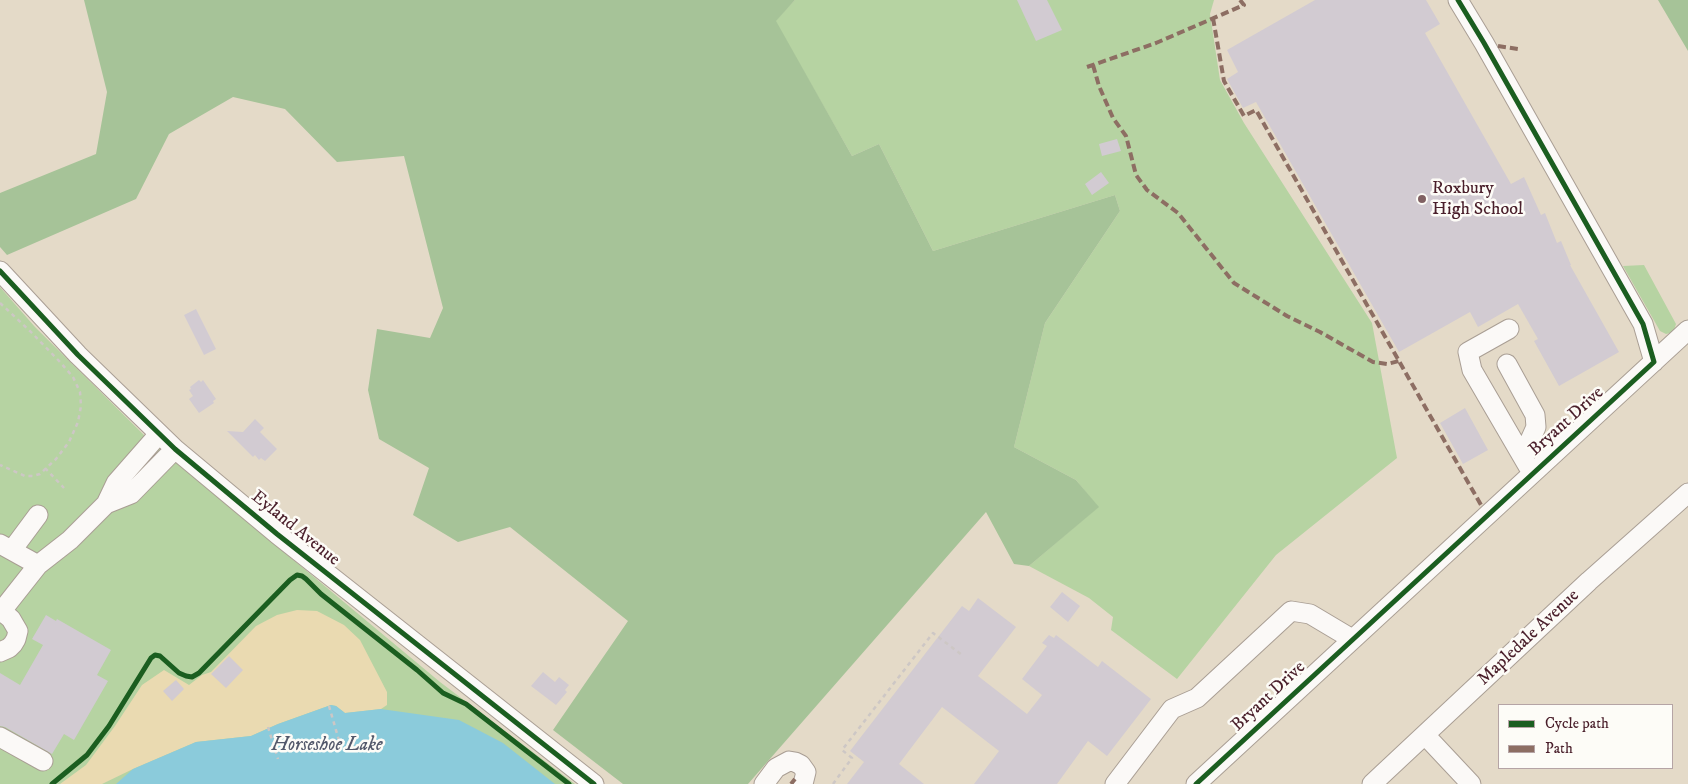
<!DOCTYPE html>
<html>
<head>
<meta charset="utf-8">
<style>
	body { margin:0 }
	#map { position:relative; width:1688px; height:784px; overflow:hidden; background:#e4dac8; font-family:"IM FELL DW Pica",serif }
	canvas { display:block }
	.legend { position:absolute; left:1498px; top:704px; width:175px; height:65px; box-sizing:border-box; background:#fdfcf7; border:1px solid #b5a4a5; margin:0; padding:6px 9px; list-style:none; font-size:15px; color:#4a1f2b }
	.legend li { display:flex; align-items:center; gap:10px; height:25px }
	.legend b { width:25px; border:1px solid #b5a4a5 }
</style>
</head>
<body>
<div id="map">
<canvas width="1688" height="784"></canvas>
<ul class="legend">
<li><b style="height:6px;background:#1b5e20"></b>Cycle path</li>
<li><b style="height:6px;background:#8d6e63"></b>Path</li>
</ul>
</div>
<script>
const ctx = document.querySelector('canvas').getContext('2d');
ctx.lineJoin = 'round';
function fill(path, color) { ctx.fillStyle = color; ctx.fill(path, 'evenodd'); }
const toPath = rows => new Path2D(rows.map(r => 'M' + r).join(''));
function stroke(path, color, width, dash) { ctx.strokeStyle = color; ctx.lineWidth = width; ctx.lineCap = dash ? 'butt' : 'round'; ctx.setLineDash(dash || []); ctx.stroke(path); }
function write(font, color, halo, rows, align = 'center') {
  ctx.font = font + ' "IM FELL DW Pica",serif'; ctx.lineWidth = 5; ctx.setLineDash([]); ctx.textBaseline = 'middle'; ctx.strokeStyle = halo; ctx.fillStyle = color; for (const [text, x, y, turn = 0] of rows) {
    ctx.save(); ctx.translate(x, y); ctx.rotate((+turn || 0) * Math.PI / 180); ctx.textAlign = isNaN(turn) ? turn : align; if (halo) ctx.strokeText(text, 0, 0); ctx.fillText(text, 0, 0); ctx.restore();
  }
}
const green = toPath([
	[795,0,1214,0,1210,14,1220,80,1244,123,1372,323,1397,458,1276,555,1177,679,1111,630,1113,617,1089,598,1029,566,1098,507,1076,480,1014,447,1045,323,1120,211,1115,195,933,251,879,144,852,156,775,21],
	[1644,265,1676,324,1674,330,1670,333,1666,334,1660,331,1623,266],
	[0,287,35,327,147,438,440,682,575,784,0,784]
]);
const forest = toPath([
	[84,0,795,0,776,21,852,156,879,144,933,251,1115,195,1120,211,1045,323,1014,447,1076,480,1099,507,1029,566,1014,564,986,512,748,784,623,784,553,730,628,621,510,527,458,542,413,515,429,468,379,439,368,390,377,329,430,338,443,308,404,156,337,162,285,109,233,97,169,134,136,199,7,255,0,247,0,193,96,154,107,92],
	[1658,0,1688,0,1688,51]
]);
const sand = toPath([
	[297,610,317,611,344,625,360,640,387,692,387,705,381,709,345,713,336,706,331,705,278,724,251,736,196,742,133,769,102,784,60,784,86,765,115,726,142,685,164,670,189,685,202,675,211,672,256,626,277,615]
]);
const water = toPath([
	[331,705,336,706,345,713,381,709,459,720,503,743,555,784,116,784,133,769,196,742,251,736,278,724]
]);
const building = toPath([
	[1017,0,1047,0,1062,30,1036,41],
	[1315,0,1426,0,1440,24,1425,33,1511,184,1524,177,1541,215,1545,213,1557,243,1561,241,1571,265,1570,265,1619,352,1559,386,1534,341,1538,339,1518,304,1478,327,1470,312,1399,352,1256,102,1243,108,1227,79,1238,72,1227,50],
	[1117,139,1121,151,1102,156,1099,144],
	[1101,172,1109,183,1092,195,1085,184],
	[196,309,216,349,204,355,184,315],
	[199,380,201,382,203,380,216,399,213,401,214,403,199,413,189,399,193,396,189,390,191,389,190,387],
	[1465,408,1488,450,1463,464,1440,423],
	[255,419,264,428,260,432,277,449,265,461,261,458,259,460,255,455,253,457,227,431,243,432],
	[1062,592,1080,606,1068,622,1050,607],
	[978,598,1016,627,978,676,1027,714,1042,695,1022,679,1047,646,1042,643,1049,635,1054,638,1056,635,1098,667,1102,661,1151,699,1107,756,1088,741,1057,784,974,784,999,751,942,707,899,764,924,784,847,784,864,762,850,751,962,606,969,611],
	[46,615,56,621,57,619,111,650,97,675,108,681,74,740,64,734,52,754,5,727,0,726,0,673,20,685,43,645,32,639],
	[229,656,243,670,226,688,211,674],
	[543,672,555,682,559,677,569,685,565,690,567,692,556,705,531,686],
	[176,680,184,689,172,701,163,691]
]);
const path = toPath([
	[0,303,30,331,60,362,73,377,80,392,81,406,78,422,69,442,56,459,40,474,33,476,25,476,0,465],
	[45,468,64,488],
	[329,706,340,744],
	[268,727,278,759],
	[833,784,852,758,842,750,933,633,962,655]
]);
const minor = toPath([
	[1458,0,1484,43,1643,324,1654,362],
	[0,271,78,355,175,449,277,534,594,784],
	[1509,329,1468,352,1472,370,1532,473],
	[1507,364,1535,415,1536,427,1523,456],
	[106,504,131,494,175,449],
	[0,544,38,565],
	[12,550,38,515],
	[0,613,38,565,70,540,106,504,116,483,159,434],
	[0,652,9,648,13,644,16,639,18,631,11,619,2,611],
	[1425,735,1471,784],
	[0,737,43,761],
	[764,784,776,768,789,761,795,762,801,765,806,772,803,784],
	[1115,784,1172,709,1197,698,1291,611,1310,614,1352,639],
	[1196,784,1688,330],
	[1372,784,1589,581,1688,493]
]);
const quiet = toPath([
	[1213,18,1224,81,1244,116,1256,110,1481,505],
	[1498,46,1518,49],
	[1093,65,1099,86,1113,118,1126,136,1136,175,1147,190,1178,213,1234,283,1287,316,1320,332,1373,362,1387,364,1399,361],
	[1087,67,1156,43,1244,5,1240,0],
	[791,784,795,779]
]);
const cycleway = toPath([
	[0,271,78,355,175,449,277,534,594,784],
	[52,784,87,755,109,726,151,658,155,655,160,656,179,673,186,676,192,677,199,673,290,580,297,575,302,576,306,579,321,594,417,670,443,693,466,704,569,784],
	[1196,784,1654,362,1643,324,1484,43,1458,0]
]);
const markers = [
	[1422,199,5,"#806062"]
];
const poiNames = [
	["Roxbury",1432,189],
	["High School",1432,210]
];
const streetNames = [
	["Bryant Drive",1567,422,-42],
	["Eyland Avenue",295,529,39],
	["Mapledale Avenue",1529,638,-43],
	["Bryant Drive",1269,697,-43]
];
const waterNames = [
	["Horseshoe Lake",327,746]
];
fill(green, '#b6d3a2');
fill(forest, '#a6c398');
fill(sand, '#eadab1');
fill(water, '#8bcbdb');
fill(building, '#d2cbd2');
stroke(minor, '#a99e94', 21);
stroke(path, '#cdc7c5', 2.5, [4, 4]);
stroke(minor, '#fbf9f7', 19);
stroke(quiet, '#8d6e63', 4, [8, 4]);
stroke(cycleway, '#1b5e20', 5);
for (const [x, y, r, color] of markers) { const dot = new Path2D(); dot.arc(x, y, r, 0, 2 * Math.PI); ctx.fillStyle = color; ctx.fill(dot); stroke(dot, '#fdfcf7', 2); }
write('18px', '#4a1f2b', '#fdfcf7', poiNames, 'left');
write('18px', '#4a1f2b', '#fdfcf7', streetNames);
write('italic 19px', '#53596b', '#fdfcf7', waterNames);
</script>
</body>
</html>
